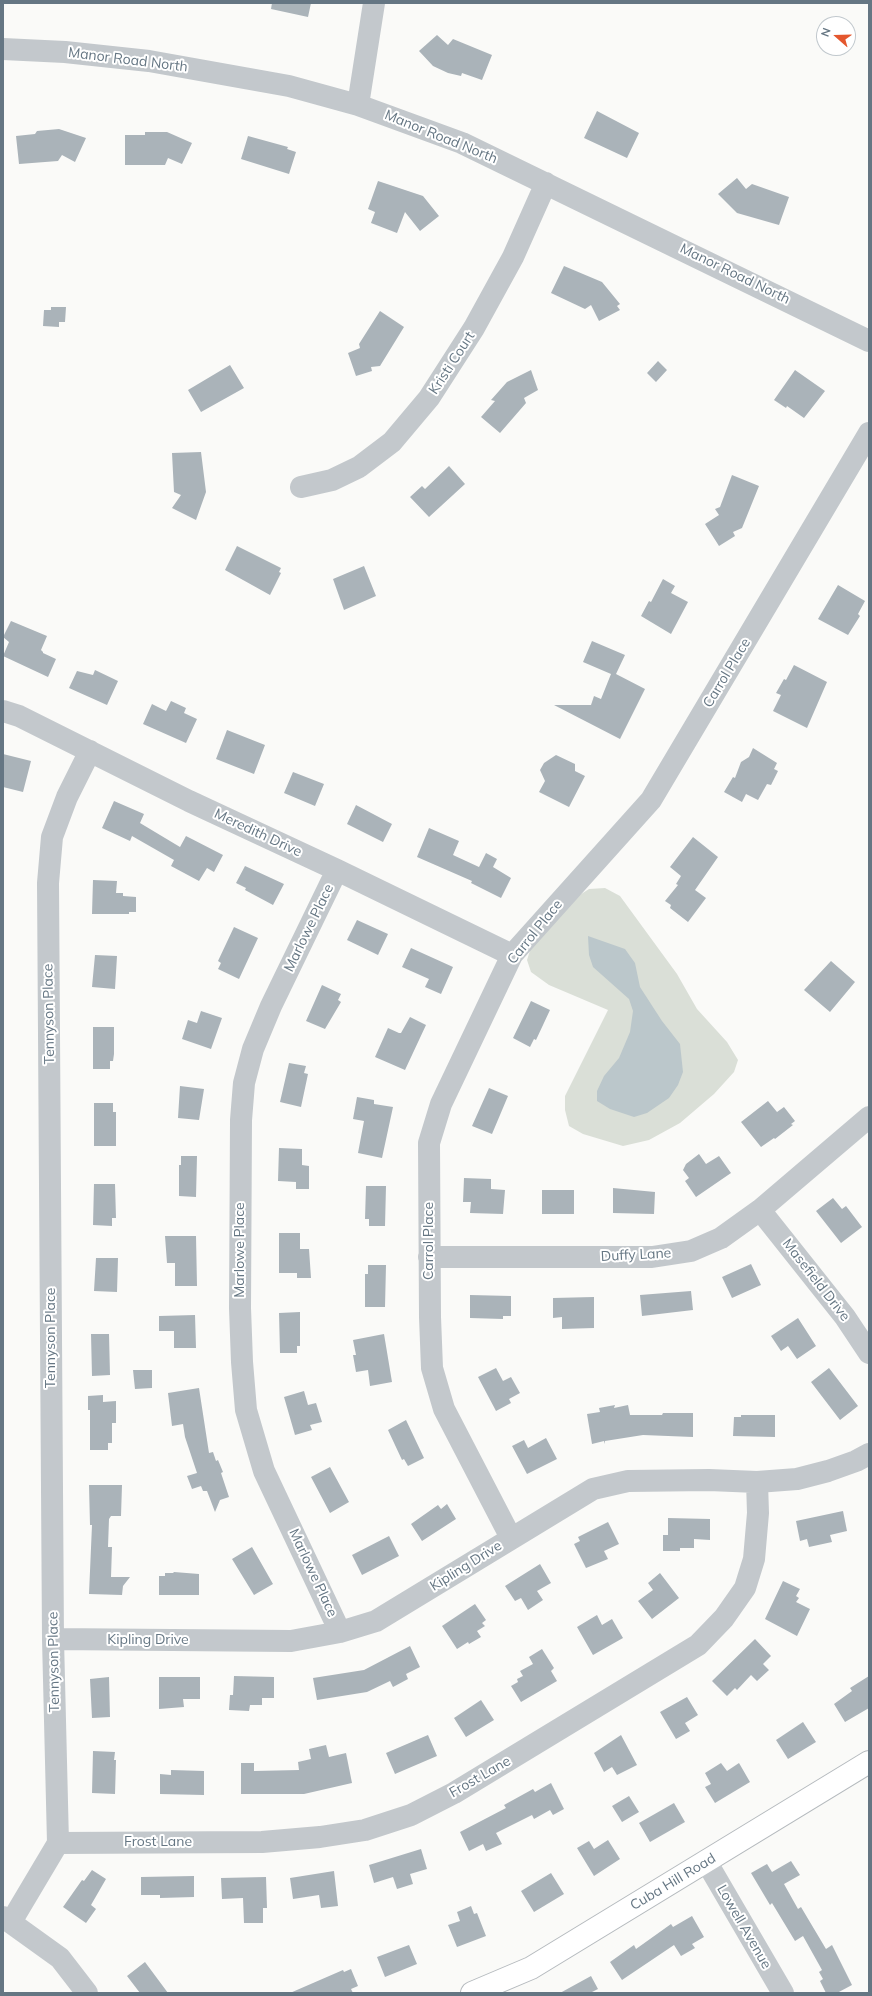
<!DOCTYPE html>
<html>
<head>
<meta charset="utf-8">
<style>
	body { margin:0 }
	#map { position:relative; width:872px; height:1996px; overflow:hidden; background:#fafaf8; font-family:Mulish,sans-serif }
	canvas { display:block }
	.frame { position:absolute; inset:0; border:4px solid #657683; pointer-events:none }
	.north { position:absolute; left:816px; top:16px; width:40px; height:40px; box-sizing:border-box; background:#fff; border:1px solid #c1c8cd; border-radius:50%; rotate:290deg; font-size:11px; font-weight:700; line-height:16px; text-align:center; color:#657683 }
	.north::after { content:''; display:block; margin:auto; width:14px; height:18px; background:#e4572e; clip-path:polygon(50% 0,100% 100%,50% 72%,0 100%) }
</style>
</head>
<body>
<div id="map">
<canvas width="872" height="1996"></canvas>
<div class="frame"></div>
<div class="north">N</div>
</div>
<script>
const ctx = document.querySelector('canvas').getContext('2d');
ctx.lineJoin = 'round';
function fill(path, color) { ctx.fillStyle = color; ctx.fill(path, 'evenodd'); }
const toPath = rows => new Path2D(rows.map(r => 'M' + r).join(''));
function stroke(path, color, width, dash) { ctx.strokeStyle = color; ctx.lineWidth = width; ctx.lineCap = dash ? 'butt' : 'round'; ctx.setLineDash(dash || []); ctx.stroke(path); }
function write(font, color, halo, rows, align = 'center') {
  ctx.font = font + ' Mulish,sans-serif'; ctx.lineWidth = 4; ctx.setLineDash([]); ctx.textBaseline = 'middle'; ctx.strokeStyle = halo; ctx.fillStyle = color; for (const [text, x, y, turn = 0] of rows) {
    ctx.save(); ctx.translate(x, y); ctx.rotate((+turn || 0) * Math.PI / 180); ctx.textAlign = isNaN(turn) ? turn : align; if (halo) ctx.strokeText(text, 0, 0); ctx.fillText(text, 0, 0); ctx.restore();
  }
}
const green = toPath([
	[605,888,620,896,677,974,697,1009,727,1042,738,1060,734,1072,714,1094,680,1123,649,1140,623,1146,583,1134,569,1126,565,1110,565,1096,608,1010,549,985,531,972,527,960,534,938,575,898,589,889]
]);
const water = toPath([
	[588,936,625,949,635,963,640,987,662,1021,680,1044,683,1072,678,1085,669,1098,647,1113,634,1117,610,1109,597,1101,597,1091,604,1076,619,1058,630,1032,633,1011,629,999,593,967,589,955]
]);
const building = toPath([
	[272,3,311,3,308,17,271,9],
	[437,35,448,45,453,39,492,55,482,80,462,73,461,76,448,73,433,66,419,51],
	[597,111,639,133,627,158,584,138],
	[59,129,86,138,75,162,62,155,58,161,19,164,16,136,35,134,37,131],
	[145,132,167,132,192,143,182,164,168,158,165,165,125,165,125,135,145,135],
	[248,136,288,147,287,149,296,152,289,174,241,159],
	[737,178,746,189,752,184,789,197,779,225,737,213,718,194],
	[378,181,423,196,439,216,420,231,405,212,397,233,371,223,375,212,368,209],
	[564,266,602,282,620,304,617,306,620,310,599,321,591,305,585,309,551,293],
	[51,307,66,307,65,322,59,322,59,327,43,326,44,310,51,310],
	[380,311,404,327,380,366,371,367,372,371,356,376,348,353,360,348,359,344],
	[658,361,667,370,656,382,647,373],
	[230,365,244,388,201,412,188,390],
	[531,370,538,390,524,398,526,403,500,433,481,417,495,401,491,400,507,382],
	[795,370,825,391,804,418,787,406,786,408,774,400],
	[201,452,206,492,196,520,172,508,181,495,174,492,172,453],
	[449,466,465,484,429,517,410,497,422,486,425,489],
	[732,475,759,486,742,528,733,532,735,536,719,546,705,524,719,515,715,509,720,507],
	[237,546,281,568,279,572,281,573,270,595,225,570],
	[364,566,376,596,344,610,333,579],
	[663,579,675,586,671,593,688,602,671,634,641,616,649,601,651,602],
	[838,585,865,601,858,614,860,616,848,635,818,619],
	[11,621,47,636,41,650,43,652,43,653,56,659,48,677,3,656,9,642,3,637],
	[592,641,625,655,616,674,645,689,620,739,554,705,591,705,594,696,601,699,611,674,583,662],
	[794,665,827,682,807,728,773,711,781,695,776,693,784,679,786,680],
	[95,670,118,681,107,705,69,688,77,671,93,675],
	[171,701,186,708,184,713,197,719,186,743,143,724,152,704,166,711],
	[227,730,265,745,254,774,216,759],
	[753,748,777,763,774,769,778,771,771,785,767,784,758,800,746,794,742,802,724,792,733,777,735,778,741,762,749,757],
	[3,754,31,761,23,792,3,787],
	[556,755,575,764,575,771,585,776,569,807,539,792,545,781,540,770,544,763],
	[293,772,324,784,315,806,284,793],
	[114,801,144,814,140,823,180,847,186,836,223,855,214,872,207,868,199,881,171,866,174,860,132,836,130,841,102,828],
	[356,805,392,824,383,842,347,824],
	[429,828,459,841,453,855,479,867,486,853,497,859,493,867,511,878,501,898,471,883,472,881,417,857],
	[693,837,718,857,695,890,706,898,688,922,670,908,671,905,665,901,678,885,676,884,681,876,670,867],
	[245,866,284,884,273,905,245,890,246,888,236,883],
	[93,880,117,881,116,893,123,893,123,896,136,897,136,912,129,912,129,914,92,914],
	[357,920,388,934,378,955,347,940],
	[234,927,258,938,239,979,218,969,221,963,218,961],
	[411,948,453,967,441,994,425,987,429,979,402,967],
	[95,955,117,956,115,989,92,987],
	[831,961,855,982,830,1012,804,990],
	[322,985,341,994,338,1000,341,1002,325,1029,306,1021],
	[531,1001,550,1010,536,1040,534,1039,530,1047,513,1038],
	[201,1011,222,1018,211,1049,182,1039,188,1020,197,1023],
	[410,1017,426,1025,405,1070,375,1057,388,1028,399,1033,401,1033],
	[93,1027,114,1027,114,1054,113,1061,110,1061,110,1069,93,1069],
	[289,1063,306,1066,304,1073,308,1074,301,1107,280,1102],
	[180,1086,204,1089,199,1120,178,1118],
	[489,1088,508,1096,492,1134,472,1126],
	[357,1097,374,1100,374,1104,393,1107,382,1158,358,1153,364,1121,353,1119],
	[768,1101,777,1112,784,1107,795,1121,791,1124,793,1125,775,1139,774,1138,761,1147,741,1122],
	[94,1103,113,1103,113,1112,116,1112,116,1146,94,1146],
	[279,1148,302,1149,302,1165,309,1166,309,1189,296,1189,296,1182,278,1181],
	[699,1154,706,1164,719,1156,731,1173,696,1197,685,1181,689,1178,683,1170,686,1164],
	[181,1156,197,1156,196,1197,179,1196,179,1165,181,1165],
	[464,1178,491,1179,491,1189,505,1190,503,1214,470,1213,471,1202,463,1202],
	[94,1184,115,1184,116,1218,112,1218,112,1226,93,1225],
	[366,1186,386,1186,385,1226,369,1226,369,1219,365,1219],
	[613,1188,655,1192,654,1214,613,1213],
	[542,1190,574,1190,574,1214,542,1214],
	[833,1198,842,1209,846,1206,862,1227,841,1243,816,1211],
	[279,1233,300,1233,300,1249,309,1249,311,1278,297,1278,297,1273,279,1273],
	[165,1236,196,1236,197,1286,175,1286,175,1263,167,1263],
	[96,1258,118,1258,117,1292,94,1291],
	[751,1264,761,1285,732,1298,722,1277],
	[368,1265,386,1265,385,1307,365,1307,365,1274,368,1274],
	[691,1291,693,1310,642,1316,640,1295],
	[470,1295,511,1296,511,1316,503,1316,503,1319,470,1318],
	[594,1297,594,1328,562,1329,562,1317,553,1318,553,1298],
	[300,1312,300,1346,297,1346,297,1353,280,1353,279,1313],
	[195,1315,196,1348,174,1348,174,1331,159,1331,159,1316],
	[798,1318,816,1346,797,1359,788,1346,781,1351,771,1336],
	[91,1334,109,1334,110,1375,92,1376],
	[384,1334,392,1382,370,1386,368,1370,356,1372,353,1355,356,1355,353,1340],
	[496,1368,503,1381,511,1377,520,1393,509,1399,511,1403,496,1411,478,1377],
	[829,1368,858,1406,840,1420,811,1382],
	[133,1370,152,1370,152,1388,135,1389],
	[199,1388,209,1453,213,1452,216,1461,218,1460,223,1472,221,1473,229,1497,220,1500,215,1512,207,1491,203,1491,201,1486,192,1489,187,1476,197,1473,185,1437,183,1424,172,1426,168,1393],
	[304,1391,308,1405,316,1403,322,1422,310,1425,312,1430,295,1435,284,1397],
	[103,1395,103,1402,116,1401,116,1423,112,1423,112,1443,108,1443,108,1450,90,1450,90,1410,88,1410,88,1396],
	[615,1405,614,1408,628,1405,630,1415,662,1415,663,1413,693,1413,693,1437,643,1435,605,1441,604,1444,604,1441,592,1444,587,1414,600,1412,599,1408],
	[741,1415,775,1415,775,1437,733,1436,734,1417,741,1417],
	[406,1420,424,1458,408,1466,404,1459,402,1460,388,1430],
	[546,1438,557,1459,527,1474,512,1446,524,1440,528,1448],
	[330,1467,349,1502,330,1513,311,1477],
	[89,1485,122,1485,121,1516,111,1516,109,1519,108,1547,112,1547,111,1577,130,1577,123,1586,122,1595,89,1594,92,1525,90,1525],
	[447,1504,456,1519,422,1541,411,1524,438,1505,441,1509],
	[843,1511,847,1531,830,1535,832,1542,809,1547,807,1539,800,1541,796,1521],
	[668,1518,710,1519,710,1540,694,1539,694,1548,680,1548,680,1551,663,1551,663,1535,668,1535],
	[608,1522,619,1544,604,1551,608,1559,586,1568,574,1544,580,1541,578,1537],
	[389,1536,399,1556,362,1575,352,1555],
	[252,1547,273,1584,254,1595,232,1559],
	[540,1564,551,1583,537,1591,543,1600,528,1610,521,1598,515,1601,505,1586],
	[174,1572,199,1574,199,1595,159,1595,159,1576,165,1576,165,1573,173,1573],
	[660,1573,679,1598,652,1619,638,1601,653,1590,648,1583],
	[783,1581,800,1589,796,1596,799,1598,796,1602,810,1609,797,1636,765,1619],
	[475,1604,486,1620,482,1623,485,1626,477,1631,481,1637,469,1644,468,1642,457,1649,442,1626],
	[597,1615,602,1625,612,1619,623,1638,593,1655,577,1627],
	[755,1639,771,1656,763,1664,769,1670,757,1681,751,1675,737,1690,735,1688,727,1696,712,1681],
	[410,1646,420,1667,406,1674,408,1679,393,1687,390,1681,367,1692,317,1700,313,1678,364,1670],
	[542,1649,554,1668,551,1671,557,1681,521,1702,511,1686,518,1682,517,1679,523,1676,520,1671,533,1664,529,1657],
	[234,1676,274,1677,274,1698,262,1698,262,1705,250,1705,249,1711,229,1710,230,1695,233,1695],
	[869,1676,869,1708,845,1722,834,1704,852,1691,850,1688],
	[109,1677,110,1717,92,1718,90,1679],
	[159,1677,200,1677,200,1699,183,1699,184,1707,159,1709],
	[687,1697,698,1715,685,1723,690,1731,676,1739,660,1712],
	[481,1700,494,1720,466,1737,454,1718],
	[803,1722,816,1742,788,1759,776,1740],
	[428,1735,437,1756,395,1774,386,1753],
	[621,1735,637,1765,617,1775,612,1767,604,1772,594,1753],
	[326,1745,329,1757,346,1753,352,1783,304,1794,241,1794,241,1763,254,1763,254,1771,299,1770,298,1762,311,1759,309,1749],
	[93,1751,115,1752,114,1760,116,1760,115,1794,92,1793],
	[721,1763,727,1771,739,1763,750,1782,715,1803,705,1787,711,1784,705,1773],
	[171,1770,204,1771,204,1795,160,1794,160,1774,171,1775],
	[551,1783,564,1809,553,1815,550,1810,534,1819,532,1815,496,1833,502,1844,486,1851,483,1844,469,1851,460,1832,506,1808,504,1805,533,1789,535,1792],
	[629,1796,639,1812,622,1822,612,1806],
	[674,1803,685,1822,650,1842,639,1823],
	[608,1840,620,1859,594,1876,577,1848,589,1841,594,1849],
	[421,1849,427,1869,410,1874,413,1884,397,1889,393,1877,374,1883,369,1865],
	[791,1861,800,1875,784,1884,798,1909,801,1907,826,1949,832,1945,852,1985,837,1993,826,1993,820,1981,823,1979,819,1972,822,1970,803,1936,795,1941,772,1903,770,1905,751,1873,767,1864,772,1872],
	[92,1870,106,1879,91,1905,96,1909,86,1923,63,1907,82,1880,84,1881],
	[334,1871,338,1906,321,1908,319,1895,293,1899,290,1878],
	[551,1873,564,1894,534,1912,521,1891],
	[194,1876,194,1897,160,1898,160,1895,141,1895,141,1877],
	[266,1877,267,1908,263,1908,263,1923,244,1923,243,1898,222,1899,221,1878],
	[471,1906,474,1914,477,1913,486,1936,457,1947,448,1925,460,1921,457,1912],
	[692,1916,704,1937,692,1944,695,1948,681,1956,674,1945,622,1980,610,1962,634,1945,636,1949,671,1924,673,1927],
	[409,1945,417,1964,385,1977,377,1957],
	[145,1962,168,1993,140,1993,127,1976],
	[351,1969,358,1986,351,1989,353,1993,290,1993,343,1970,344,1972],
	[591,1976,598,1989,590,1993,560,1993]
]);
const minor = toPath([
	[3,49,65,52,149,61,289,86,358,105,462,143,869,341],
	[358,105,374,3],
	[301,487,332,480,359,467,392,442,429,398,474,328,513,257,546,183],
	[3,711,19,716,189,801,337,870,512,955],
	[337,870,271,1006,253,1049,244,1083,241,1120,240,1308,242,1362,246,1410,264,1471,340,1632],
	[760,1210,845,1317,869,1353],
	[429,1257,652,1257,691,1251,721,1238,760,1210,869,1117],
	[511,1538,444,1409,432,1368,430,1317,429,1143,441,1104,512,955,651,800,869,433],
	[53,1639,291,1641,340,1632,376,1621,593,1489,628,1481,709,1480,757,1482,797,1479,828,1471,856,1461,869,1454],
	[58,1843,262,1842,320,1837,365,1830,411,1815,454,1793,698,1645,724,1618,745,1588,754,1559,758,1513,757,1482],
	[706,1861,783,1993],
	[3,1917,60,1958,87,1993],
	[11,1922,58,1843,53,1639,48,883,52,837,67,797,90,751]
]);
const major = toPath([
	[472,1993,531,1968,869,1762]
]);
const streetNames = [
	["Manor Road North",128,60,7],
	["Manor Road North",441,137,22],
	["Manor Road North",735,274,26],
	["Kristi Court",452,363,-57],
	["Carrol Place",727,673,-59],
	["Meredith Drive",258,833,25],
	["Marlowe Place",309,928,-64],
	["Carrol Place",535,932,-51],
	["Tennyson Place",49,1014,-91],
	["Carrol Place",429,1241,-90],
	["Marlowe Place",240,1250,-90],
	["Duffy Lane",636,1255,-3],
	["Masefield Drive",816,1280,52],
	["Tennyson Place",51,1338,-90],
	["Kipling Drive",466,1566,-32],
	["Marlowe Place",313,1573,65],
	["Kipling Drive",148,1640],
	["Tennyson Place",54,1662,-91],
	["Frost Lane",480,1777,-30],
	["Frost Lane",158,1842],
	["Cuba Hill Road",673,1882,-31],
	["Lowell Avenue",744,1927,60]
];
fill(green, '#dadfd7');
fill(water, '#bbc7cb');
fill(building, '#aab3b9');
stroke(major, '#b5babe', 24);
stroke(minor, '#c3c8cc', 22);
stroke(major, '#fff', 22);
write('14px', '#657683', '#fff', streetNames);
</script>
</body>
</html>
